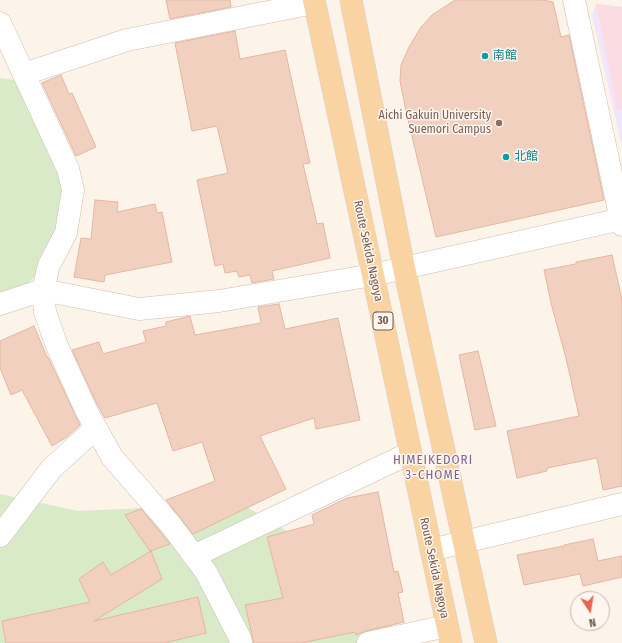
<!DOCTYPE html>
<html>
<head>
<meta charset="utf-8">
<style>
	body { margin:0 }
	#map { position:relative; width:622px; height:643px; overflow:hidden; background:#fcf3e9; font-family:"Fira Sans Condensed",sans-serif }
	canvas { display:block }
	.north { position:absolute; left:570px; top:591px; width:40px; height:40px; box-sizing:border-box; background:#fff7ef; border:1px solid #c9b7ae; border-radius:50%; rotate:168deg; font-size:11px; font-weight:700; line-height:16px; text-align:center; color:#77584c }
	.north::after { content:''; display:block; margin:auto; width:14px; height:18px; background:#e46650; clip-path:polygon(50% 0,100% 100%,50% 72%,0 100%) }
</style>
</head>
<body>
<div id="map">
<canvas width="622" height="643"></canvas>
<div class="north">N</div>
</div>
<script>
const ctx = document.querySelector('canvas').getContext('2d');
ctx.lineJoin = 'round';
function fill(path, color) { ctx.fillStyle = color; ctx.fill(path, 'evenodd'); }
const toPath = rows => new Path2D(rows.map(r => 'M' + r).join(''));
function stroke(path, color, width, dash) { ctx.strokeStyle = color; ctx.lineWidth = width; ctx.lineCap = dash ? 'butt' : 'round'; ctx.setLineDash(dash || []); ctx.stroke(path); }
function write(font, color, halo, rows, align = 'center') {
  ctx.font = font + ' "Fira Sans Condensed","Noto Sans JP",sans-serif'; ctx.lineWidth = 3; ctx.setLineDash([]); ctx.textBaseline = 'middle'; ctx.strokeStyle = halo; ctx.fillStyle = color; for (const [text, x, y, turn = 0] of rows) {
    ctx.save(); ctx.translate(x, y); ctx.rotate((+turn || 0) * Math.PI / 180); ctx.textAlign = isNaN(turn) ? turn : align; if (halo) ctx.strokeText(text, 0, 0); ctx.fillText(text, 0, 0); ctx.restore();
  }
}
const education = toPath([
	[596,4,622,7,622,146,592,16]
]);
const medical = toPath([
	[596,4,622,7,622,110,617,109]
]);
const green = toPath([
	[0,78,20,81,65,182,61,222,38,274,0,310],
	[0,494,78,511,242,504,387,591,395,643,0,643]
]);
const building = toPath([
	[166,0,230,0,231,7,170,19,166,0],
	[455,0,542,0,553,2,561,37,569,35,604,200,436,237,406,111,400,81,401,65,409,47,421,27,432,15,455,0],
	[235,31,240,59,285,50,310,163,303,164,317,224,323,223,330,258,272,271,274,279,252,283,250,275,239,277,237,271,225,273,223,264,215,266,197,180,228,173,217,126,192,131,175,43,235,31],
	[61,75,69,94,72,93,96,147,76,156,42,83,61,75],
	[95,200,118,202,117,212,155,204,157,213,162,212,172,262,105,275,104,282,74,277,81,238,91,239,95,200],
	[612,255,622,300,622,486,603,490,597,458,547,468,547,471,517,478,507,431,579,416,566,358,552,307,544,270,576,264,576,262,612,255],
	[279,304,285,329,338,318,360,420,316,429,314,418,260,436,286,489,193,534,166,500,215,481,202,442,173,451,157,403,105,418,97,404,72,350,99,342,103,354,146,342,143,331,166,326,166,322,190,316,195,335,261,323,258,307,279,304],
	[34,326,47,357,48,357,80,425,67,437,52,446,22,390,11,395,0,368,0,341,34,326],
	[478,351,496,426,475,430,459,355,478,351],
	[378,492,394,572,398,571,403,592,398,593,404,622,365,631,356,635,355,632,301,643,254,643,245,605,283,598,267,537,314,524,312,515,347,498,378,492],
	[141,509,161,533,170,544,150,551,125,515,141,509],
	[593,539,598,561,622,556,622,577,583,586,580,574,524,585,517,555,564,546,564,545,593,539],
	[151,551,162,579,94,621,198,597,206,633,164,643,6,643,2,621,90,602,79,579,103,562,111,575,151,551]
]);
const minor = toPath([
	[574,0,622,225],
	[0,23,68,169,73,190,66,233,49,265,43,290,45,312,57,346,86,410,112,457,171,525,206,572,240,638,241,643],
	[24,74,127,40,314,3],
	[0,304,43,290,139,309,219,301,373,275,622,219],
	[0,536,51,469,96,428],
	[431,550,622,504],
	[194,556,410,453],
	[368,643,447,626]
]);
const primary = toPath([
	[314,0,373,275,451,643],
	[351,0,404,268,486,643]
]);
const markers = [
	[485,56,4,"#0f9aa8"],
	[499,123,4,"#8d6e63"],
	[506,157,4,"#0f9aa8"]
];
const shields = [
	[383,321,20]
];
const shieldNames = [
	["30",383,321]
];
const cultureNames = [
	["南館",493,56],
	["北館",514,157]
];
const educationNames = [
	["Aichi Gakuin University",491,116],
	["Suemori Campus",491,130]
];
const streetNames = [
	["Route Sekida Nagoya",368,251,78],
	["Route Sekida Nagoya",434,568,78]
];
const neighbourhoodNames = [
	["HIMEIKEDORI",433,460],
	["3-CHOME",433,475]
];
fill(education, '#f0e5f9');
fill(medical, '#fadce2');
fill(green, '#d8eac7');
fill(building, '#f2d0c0');
stroke(building, '#e4b6a1', 1);
stroke(minor, '#d1bcb0', 23);
stroke(primary, '#d9d0cd', 23);
stroke(minor, '#fff', 22);
stroke(primary, '#fad3a2', 22);
for (const [x, y, r, color] of markers) { const dot = new Path2D(); dot.arc(x, y, r, 0, 2 * Math.PI); ctx.fillStyle = color; ctx.fill(dot); stroke(dot, '#fff7ef', 1.5); }
for (const [x, y, w] of shields) { const box = new Path2D(); box.roundRect(x - w / 2, y - 9, w, 18, 3); ctx.fillStyle = '#fff7ef'; ctx.fill(box); stroke(box, '#77584c', 1); }
write('bold 11px', '#77584c', null, shieldNames);
write('12px', '#0d838f', '#fff7ef', cultureNames, 'left');
write('12px', '#785e54', '#fff7ef', educationNames, 'right');
write('12px', '#77584c', '#fff7ef', streetNames);
ctx.letterSpacing = '1px';
write('13px', '#7f6493', '#fff7ef', neighbourhoodNames);
ctx.letterSpacing = '0px';
</script>
</body>
</html>
